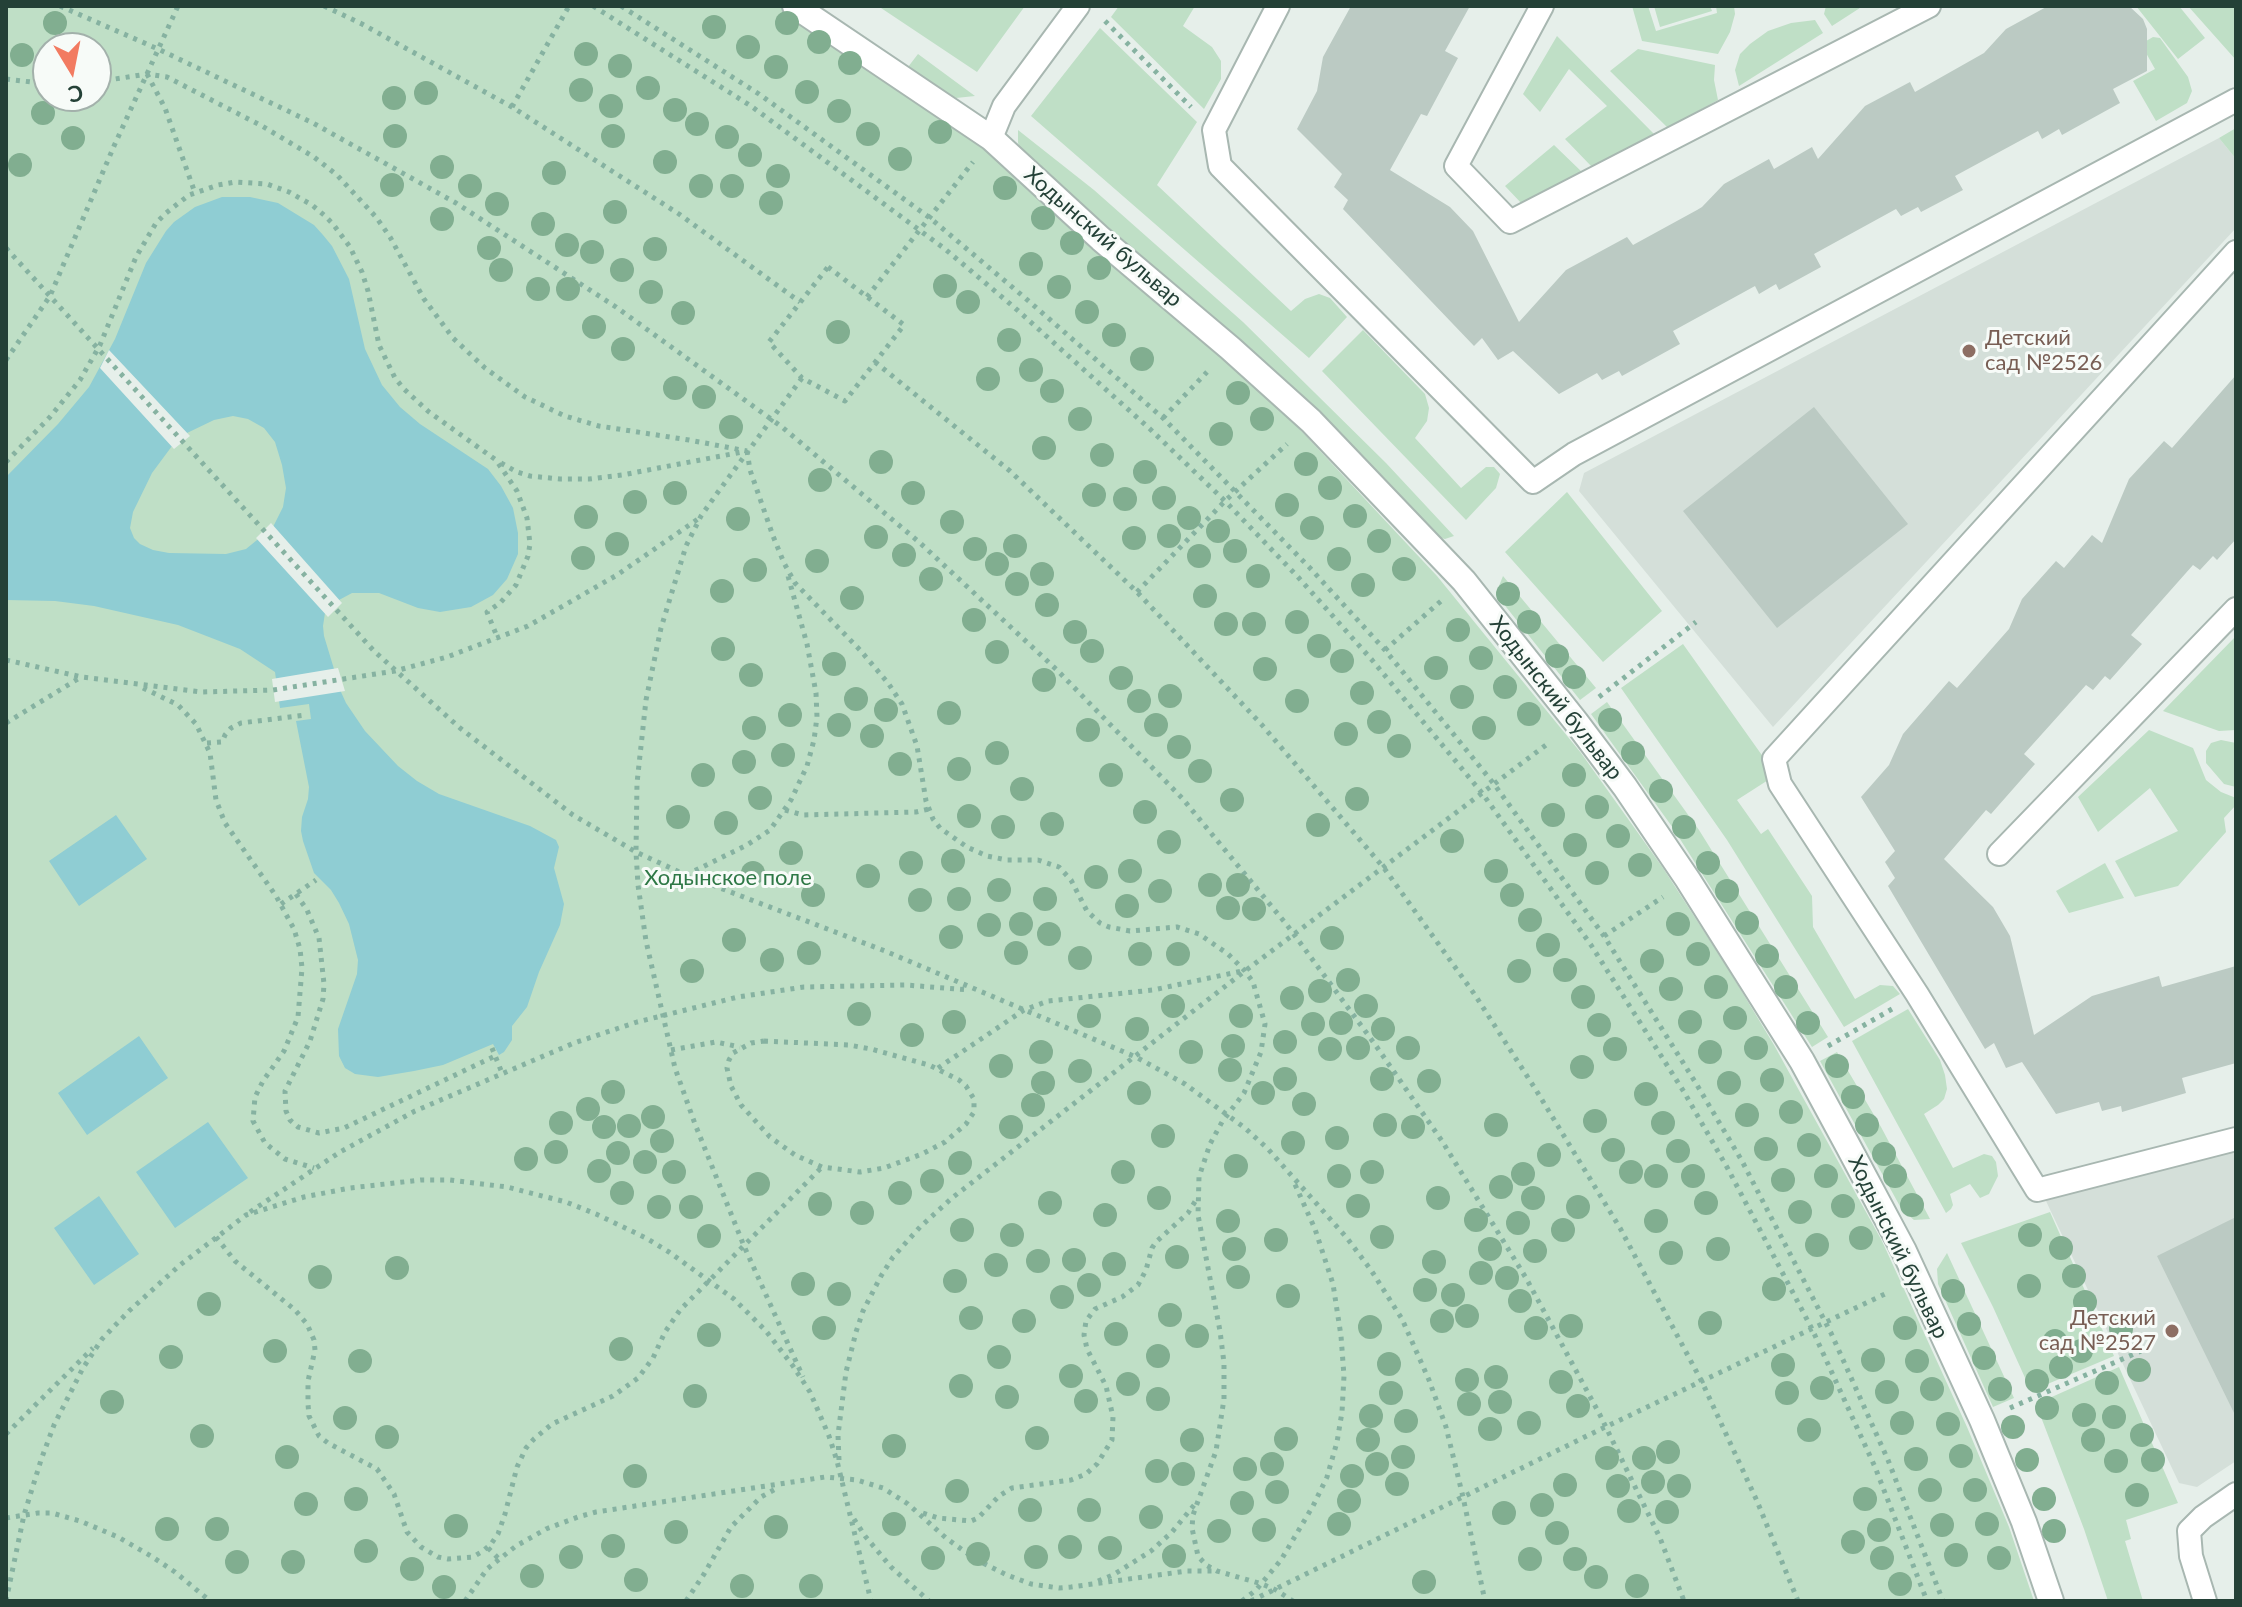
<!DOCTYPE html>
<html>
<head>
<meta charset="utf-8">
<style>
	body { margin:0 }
	#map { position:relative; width:2242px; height:1607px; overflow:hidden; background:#e6efea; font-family:Lato,sans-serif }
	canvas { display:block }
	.frame { position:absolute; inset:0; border:8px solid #244137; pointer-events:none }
	.north { position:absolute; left:32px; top:32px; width:80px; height:80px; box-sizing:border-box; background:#f7fbf8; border:2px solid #a3b1ab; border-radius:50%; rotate:170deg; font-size:22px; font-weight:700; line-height:32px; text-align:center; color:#244137 }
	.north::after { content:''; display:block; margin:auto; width:28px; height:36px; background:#f27b61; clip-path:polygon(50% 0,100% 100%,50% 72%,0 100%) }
</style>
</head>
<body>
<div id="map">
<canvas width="2242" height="1607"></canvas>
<div class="frame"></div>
<div class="north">С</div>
</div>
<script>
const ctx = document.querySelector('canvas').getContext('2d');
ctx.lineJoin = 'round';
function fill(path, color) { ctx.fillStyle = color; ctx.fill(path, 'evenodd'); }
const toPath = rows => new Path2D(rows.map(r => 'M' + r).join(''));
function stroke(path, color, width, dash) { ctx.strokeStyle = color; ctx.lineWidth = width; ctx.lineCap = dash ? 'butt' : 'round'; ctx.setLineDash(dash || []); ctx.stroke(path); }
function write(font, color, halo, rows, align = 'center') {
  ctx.font = font + ' Lato,sans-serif'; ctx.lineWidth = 6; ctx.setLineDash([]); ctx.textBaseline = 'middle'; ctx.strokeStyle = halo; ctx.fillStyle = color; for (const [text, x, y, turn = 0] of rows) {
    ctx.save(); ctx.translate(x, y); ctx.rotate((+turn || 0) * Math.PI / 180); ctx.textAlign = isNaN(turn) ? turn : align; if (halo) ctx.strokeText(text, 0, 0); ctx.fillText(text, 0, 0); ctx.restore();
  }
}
const built = toPath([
	[2219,138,2236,159,2236,228,1773,727,1579,491,1584,473],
	[2236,1148,2236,1461,2197,1487,2179,1483,2046,1201,2053,1189]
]);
const green = toPath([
	[6,6,790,6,962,126,1216,344,1292,421,1437,576,1581,753,1663,868,1727,967,1774,1045,1882,1241,1967,1427,2009,1527,2034,1601,6,1601],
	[48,48,96,48,96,96,48,96],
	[878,6,1025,6,977,72],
	[1119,6,1195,6,1183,26,1212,47,1221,61,1221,79,1204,109,1111,17],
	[1632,6,1648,6,1656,31,1717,13,1716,6,1734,6,1735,14,1730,32,1718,54,1642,41],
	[1654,6,1710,6,1712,11,1660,27],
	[1826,6,1863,6,1832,26,1824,14],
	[2136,6,2179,6,2205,38,2178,59],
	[2188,6,2236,6,2236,60],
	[1815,20,1823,33,1739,86,1735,70,1740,54,1750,44,1768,31,1791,23],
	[1100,28,1197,122,1157,185,1291,311,1305,299,1319,294,1330,298,1347,317,1309,358,1031,116],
	[1557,36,1655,135,1592,167,1565,139,1607,106,1569,69,1540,112,1523,94],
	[2153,37,2160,38,2188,77,2192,91,2187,103,2156,121,2133,81,2155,69,2141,44],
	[1638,49,1715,65,1714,80,1718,100,1668,128,1610,71],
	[918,54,975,96,956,98,945,93,908,67],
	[2236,128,2236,159,2219,138],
	[1018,130,1094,190,1243,322,1386,463,1454,536,1445,539,1432,536,1254,359,1116,234,1032,164,1022,152,1018,143],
	[1554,145,1583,173,1523,205,1505,186],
	[1363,330,1425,394,1429,408,1427,421,1415,438,1461,488,1486,467,1494,467,1500,474,1496,488,1466,520,1322,371],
	[1567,492,1662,611,1603,662,1505,552],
	[1503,576,1596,688,1580,700,1499,598,1499,586],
	[2236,636,2236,730,2219,731,2163,711],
	[1683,644,1776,775,1737,800,1761,834,1768,829,1812,896,1813,927,1855,999,1880,985,1893,986,1900,994,1844,1027,1727,840,1621,688],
	[1607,702,1699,830,1828,1037,1812,1047,1673,828,1591,714],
	[2149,730,2193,748,2206,780,2221,792,2236,798,2236,805,2224,818,2226,832,2178,886,2135,897,2115,861,2178,831,2150,788,2098,832,2078,797],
	[2221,740,2236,743,2236,787,2224,784,2206,763,2206,751,2211,743],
	[2105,863,2124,898,2069,913,2056,891],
	[1908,1009,1940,1060,1945,1075,1947,1089,1944,1099,1938,1105,1924,1114,1953,1168,1984,1154,1992,1156,1996,1162,1998,1176,1989,1194,1980,1198,1970,1184,1950,1194,1953,1205,1951,1209,1946,1213,1852,1041],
	[1837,1052,1881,1127,1930,1219,1914,1220,1902,1210,1820,1061],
	[2050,1212,2114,1356,2031,1391,1993,1307,1961,1243],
	[1947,1253,2014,1398,1993,1407,1938,1284,1937,1269],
	[2119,1367,2178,1503,2126,1520,2131,1539,2125,1541,2143,1601,2108,1601,2084,1529,2036,1404]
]);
const water = toPath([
	[222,197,250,197,278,203,314,225,323,235,332,246,349,279,365,349,382,385,400,407,420,424,488,469,501,486,513,508,518,533,518,554,507,579,493,595,471,607,440,612,418,608,379,593,352,593,339,600,325,613,323,626,324,636,341,692,346,703,365,731,398,766,417,781,439,794,530,826,556,840,559,847,554,868,564,904,560,925,539,972,527,1007,512,1026,512,1040,504,1052,499,1055,493,1044,443,1065,414,1071,378,1077,355,1074,345,1068,339,1056,338,1029,357,974,358,960,349,924,339,903,331,890,314,873,303,841,301,831,302,817,308,799,309,787,296,721,311,719,309,704,280,708,275,672,240,649,178,625,94,606,55,601,6,600,6,477,58,424,89,387,115,339,146,263,166,231,174,222,195,207],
	[233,416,248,419,264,428,275,442,282,465,286,488,283,507,273,527,246,549,226,554,169,553,153,550,140,544,134,538,130,528,133,512,152,473,172,446,187,433,214,420],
	[116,815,147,859,79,906,49,861],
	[139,1036,168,1078,87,1135,58,1093],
	[208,1122,248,1178,175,1228,136,1172],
	[99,1196,139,1254,94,1285,54,1228]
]);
const pier = toPath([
	[109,350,190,436,174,449,100,368],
	[271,523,342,603,328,617,256,538],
	[338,668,345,691,275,702,272,679]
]);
const building = toPath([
	[1351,6,1470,6,1445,51,1458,58,1427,116,1421,114,1390,170,1450,207,1473,231,1519,322,1566,270,1627,237,1633,245,1697,210,1702,207,1724,184,1769,159,1774,169,1812,147,1818,159,1865,106,1910,82,1915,92,1984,53,2006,29,2048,6,2129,6,2143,19,2147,29,2147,71,2113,89,2120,103,2062,135,2059,129,2042,139,2038,131,1955,176,1963,190,1921,212,1918,207,1901,216,1896,209,1814,254,1821,267,1779,290,1776,284,1759,294,1755,286,1673,331,1680,344,1622,376,1619,371,1602,380,1597,373,1559,394,1513,351,1498,360,1482,338,1474,346,1343,209,1348,200,1334,187,1342,174,1297,129,1317,91,1323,57],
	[2236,375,2236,539,2217,560,2213,556,2200,570,2193,565,2131,635,2142,644,2110,680,2105,676,2093,690,2086,685,2024,754,2035,764,1991,814,1986,810,1944,859,1993,907,2010,936,2034,1035,2092,996,2159,976,2162,987,2236,966,2236,1063,2182,1078,2186,1093,2122,1112,2121,1106,2102,1111,2099,1102,2056,1114,2022,1062,2006,1068,1994,1043,1985,1049,1888,886,1895,878,1885,862,1895,851,1861,797,1889,765,1903,734,1949,681,1957,688,2009,629,2022,599,2056,561,2064,568,2092,535,2102,543,2129,479,2164,441,2172,448],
	[1814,407,1908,524,1777,628,1683,511],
	[2236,1217,2236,1417,2157,1256]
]);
const path = toPath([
	[60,6,158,49,313,123,456,203,616,307,782,427,919,542,1057,670,1182,798,1287,925,1374,1043,1442,1141,1526,1278,1600,1415,1660,1538,1684,1601],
	[324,6,362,24,512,107,679,214,800,302],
	[593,6,751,106,945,249,1015,308,1150,429,1225,501,1298,577,1372,660,1482,793,1591,945,1684,1092,1728,1169,1812,1329,1875,1467,1927,1601],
	[621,6,759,94,930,218,1024,297,1163,418,1310,568,1385,650,1494,784,1604,936,1697,1085,1742,1161,1831,1333,1888,1460,1943,1601],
	[1105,21,1191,107],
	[147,74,165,108,195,193],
	[6,79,48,84],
	[96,82,147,74,167,77,262,126,314,157,337,175,376,217,390,237,424,299,453,338,485,368,525,397,565,416,599,426,689,440,747,451],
	[512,107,569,6],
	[6,248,374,651,460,728,573,815,636,852,686,875,885,951,1136,1057,1185,1084,1245,1128,1268,1149,1347,1238,1371,1270,1402,1319,1429,1380,1446,1427,1463,1497,1485,1601],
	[828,267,904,325,845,401,802,378,769,342,828,267],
	[867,297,973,162],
	[6,360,50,296,114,146,178,6],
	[875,362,1010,471,1137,592,1262,725,1384,868,1475,995,1536,1090,1620,1228,1702,1382,1757,1501,1798,1601],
	[802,378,718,492,701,516,686,546,661,628,646,700,637,783,636,852,638,885,646,941,675,1068,695,1124,744,1246,803,1377],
	[1163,418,1207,372],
	[747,451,750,470,773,536,784,563,795,583,860,650,888,683,902,704,917,746,926,801,933,819,940,828,967,847,987,856,1007,860,1038,860,1059,867,1071,880,1087,911,1100,923,1109,927,1130,931,1177,927,1199,934,1228,954,1245,971,1253,982,1265,1024,1261,1052,1244,1093,1222,1122,1210,1144,1199,1177,1198,1215,1220,1331,1224,1363,1224,1399,1216,1451,1193,1515,1192,1528,1198,1556,1206,1565,1217,1571,1262,1584,1276,1590,1293,1601],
	[6,462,50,417,80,380,100,345,136,257,156,223,166,213,189,195,218,185,235,182,267,184,289,192,312,205,324,215,333,224,350,247,362,272,368,291,379,345,395,378,404,389,429,412,496,460,517,491,527,518,530,544,528,556,516,585,500,603,487,612,498,639],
	[501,463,517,472,530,476,560,479,589,479,622,475,742,452],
	[1137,592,1225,501,1287,444],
	[1385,650,1441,601],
	[6,660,82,677,201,692,273,690,395,671,447,657,528,626,617,575,698,519],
	[143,688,178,705,196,724,210,753,216,800,225,823,276,896,294,929,300,949,302,968,298,1017,284,1051,263,1081,255,1097,253,1121,265,1143,285,1159,314,1168],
	[1599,697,1696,622],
	[6,723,81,677],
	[207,743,222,742,225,735,231,728,241,723,305,715],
	[785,810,803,815,916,812,929,809],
	[686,875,747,845,770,830,791,800,807,766,814,740,817,717,816,693,807,644,788,576],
	[296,894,307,910,319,938,324,984,323,999,310,1041,285,1091,286,1111,290,1120,298,1127,319,1133,344,1128,495,1056],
	[281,904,316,880],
	[1604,936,1663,897],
	[764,1041,849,1045,871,1049,929,1065,959,1080,966,1086,974,1099,974,1112,966,1124,945,1142,922,1154,884,1168,860,1172,822,1167,795,1155,770,1137,741,1105,731,1086,727,1068,729,1060,733,1053,751,1043,764,1041],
	[1828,1046,1892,1009],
	[492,1048,502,1073],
	[671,1050,716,1042,740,1047],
	[938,1068,1024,1010,1048,1001,1153,990,1242,971],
	[250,1212,340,1152,415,1111,574,1043,637,1022,738,997,804,987,906,985,970,990],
	[216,1237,235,1261,295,1310,307,1324,314,1340,315,1350,308,1381,308,1404,309,1416,319,1436,328,1443,377,1469,394,1494,407,1532,421,1547,438,1557,448,1559,460,1558,473,1557,483,1551,491,1544,498,1534,505,1514,517,1467,526,1448,534,1439,552,1424,613,1396,638,1378,653,1358,665,1332,680,1310,822,1167],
	[2010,1408,2141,1351],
	[6,1434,93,1348],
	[839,1460,838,1435,846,1372,856,1332,863,1311,881,1276,893,1257,920,1227,952,1198,1245,971,1550,742],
	[923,1513,938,1518,971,1521,978,1518,999,1496,1012,1488,1071,1480,1086,1474,1097,1464,1112,1440,1113,1417,1106,1386,1087,1349,1084,1335,1086,1321,1095,1309,1122,1297,1138,1285,1146,1270,1152,1248,1156,1242,1188,1213,1196,1200],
	[6,1518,38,1513,52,1513,80,1521,118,1537,151,1556,175,1572,210,1601],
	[854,1519,865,1536,891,1567,929,1601],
	[488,1548,499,1559],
	[1098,1581,1113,1575,1151,1551,1172,1532,1195,1504],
	[6,1601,24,1515,41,1460,54,1425,83,1368,102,1339,129,1311,180,1265,246,1215,304,1197,350,1188,421,1180,450,1180,507,1187,566,1202,596,1214,646,1238,669,1252,734,1299,766,1331,793,1366,810,1392,829,1436,837,1461,871,1601],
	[465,1601,487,1569,516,1546,546,1529,578,1517,596,1512,825,1477,857,1480,883,1488,908,1504,946,1538,975,1559,1007,1575,1031,1584,1059,1588,1071,1587,1187,1571,1216,1571],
	[686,1601,704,1574,731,1527,761,1497,779,1487],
	[1242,1601,1256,1590,1281,1560,1313,1506,1327,1477,1337,1442,1342,1412,1344,1376,1341,1336,1333,1284,1315,1229,1293,1180],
	[1251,1601,1599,1430,1887,1293]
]);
const service = toPath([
	[1278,6,1214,130,1220,166,1533,482,1574,454,2236,100],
	[1542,6,1456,166,1510,222,1929,6],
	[991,138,1004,106,1078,6],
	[2236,252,1774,759,1780,784,1917,994,2037,1190,2236,1139],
	[1999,854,2236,609],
	[2205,1601,2191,1556,2189,1531,2203,1517,2236,1494]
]);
const pedestrian = toPath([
	[795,6,991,138,1101,239,1230,348,1311,421,1464,581,1576,722,1625,787,1688,880,1802,1061,1848,1146,1904,1251,1982,1420,2024,1522,2051,1601]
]);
const trees = [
	[55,23],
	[787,23],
	[714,27],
	[819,42],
	[748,47],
	[586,54],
	[22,55],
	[850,63],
	[620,66],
	[776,67],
	[648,88],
	[581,90],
	[807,92],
	[426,93],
	[394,98],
	[611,106],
	[675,110],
	[839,111],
	[43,113],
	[697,124],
	[940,132],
	[868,134],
	[395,136],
	[613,136],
	[727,137],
	[73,138],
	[750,155],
	[900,159],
	[665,162],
	[20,165],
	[442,167],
	[554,173],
	[778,176],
	[392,185],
	[470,186],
	[701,186],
	[732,186],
	[1005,188],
	[771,203],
	[497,204],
	[615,212],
	[1043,218],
	[442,219],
	[543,224],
	[1072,243],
	[567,245],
	[489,248],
	[655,249],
	[592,252],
	[1031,264],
	[1099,268],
	[501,270],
	[622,270],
	[945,286],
	[1059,287],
	[538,289],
	[568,289],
	[651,292],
	[968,302],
	[1087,312],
	[683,313],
	[594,327],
	[838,332],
	[1114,335],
	[1009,340],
	[623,349],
	[1142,359],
	[1031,370],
	[988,379],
	[675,388],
	[1052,391],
	[1238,393],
	[704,397],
	[1080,419],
	[1262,419],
	[731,427],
	[1221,434],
	[1044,448],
	[1102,455],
	[881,462],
	[1306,464],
	[1145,472],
	[820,480],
	[1330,488],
	[675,493],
	[913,493],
	[1094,495],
	[1164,498],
	[1125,499],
	[635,502],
	[1287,505],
	[1355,516],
	[586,517],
	[1189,518],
	[738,519],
	[952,522],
	[1312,528],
	[1218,531],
	[1169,536],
	[876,537],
	[1134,538],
	[1379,541],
	[617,544],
	[1015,546],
	[975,549],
	[1235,551],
	[904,555],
	[1199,556],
	[583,558],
	[1339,559],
	[817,561],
	[997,564],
	[1404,569],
	[755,570],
	[1042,574],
	[1258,576],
	[931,579],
	[1017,584],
	[1363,585],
	[722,591],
	[1508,594],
	[1205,596],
	[852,598],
	[1047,605],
	[974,620],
	[1297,622],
	[1529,622],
	[1226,624],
	[1254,624],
	[1458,630],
	[1075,632],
	[1319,646],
	[723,649],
	[1092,651],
	[997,652],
	[1557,656],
	[1481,658],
	[1342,661],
	[834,664],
	[1436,668],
	[1265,669],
	[751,675],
	[1574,677],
	[1121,678],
	[1044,680],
	[1505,687],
	[1362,693],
	[1170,696],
	[1462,697],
	[856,699],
	[1139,701],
	[1297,701],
	[886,710],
	[949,713],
	[1529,714],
	[790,715],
	[1610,720],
	[1379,722],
	[839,725],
	[1156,725],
	[754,728],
	[1484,728],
	[1088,730],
	[1346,734],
	[872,736],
	[1399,746],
	[1179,747],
	[997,753],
	[1633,753],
	[783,755],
	[744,762],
	[900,764],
	[959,769],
	[1200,771],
	[703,775],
	[1111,775],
	[1574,775],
	[1022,789],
	[1661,791],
	[760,798],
	[1357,799],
	[1232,800],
	[1597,807],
	[1145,812],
	[1553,815],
	[969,816],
	[678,817],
	[726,823],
	[1052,824],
	[1318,825],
	[1003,827],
	[1684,827],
	[1618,836],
	[1452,841],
	[1169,842],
	[1575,845],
	[791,853],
	[953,861],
	[911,863],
	[1708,863],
	[1640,865],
	[1130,871],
	[1496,871],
	[753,873],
	[1597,873],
	[868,876],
	[1096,877],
	[1210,885],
	[1238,885],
	[999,890],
	[1160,891],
	[1727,891],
	[813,895],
	[1512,895],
	[959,899],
	[1045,899],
	[920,900],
	[1127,906],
	[1228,908],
	[1254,909],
	[1530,920],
	[1747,923],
	[1021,924],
	[1678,924],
	[989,925],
	[1049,934],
	[951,937],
	[1332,938],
	[734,940],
	[1548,945],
	[809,953],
	[1016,953],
	[1140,954],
	[1178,954],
	[1698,954],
	[1767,956],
	[1080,958],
	[772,960],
	[1652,961],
	[1565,970],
	[692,971],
	[1519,971],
	[1348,980],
	[1716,987],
	[1786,987],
	[1671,989],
	[1320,991],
	[1583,997],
	[1292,998],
	[1173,1006],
	[1366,1006],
	[859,1014],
	[1089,1016],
	[1241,1016],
	[1735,1018],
	[954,1022],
	[1690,1022],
	[1341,1023],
	[1808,1023],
	[1313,1024],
	[1599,1025],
	[1137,1029],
	[1383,1029],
	[912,1035],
	[1285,1042],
	[1233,1046],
	[1358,1048],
	[1408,1048],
	[1756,1048],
	[1330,1049],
	[1615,1049],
	[1041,1052],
	[1191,1052],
	[1710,1052],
	[1001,1066],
	[1837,1066],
	[1582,1067],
	[1230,1070],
	[1080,1071],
	[1285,1079],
	[1382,1079],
	[1772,1080],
	[1429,1081],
	[1043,1083],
	[1729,1083],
	[613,1092],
	[1139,1093],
	[1263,1093],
	[1646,1094],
	[1853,1097],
	[1304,1104],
	[1033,1105],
	[588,1109],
	[1791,1112],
	[1747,1115],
	[653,1117],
	[1595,1121],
	[561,1123],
	[1663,1123],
	[1385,1125],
	[1496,1125],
	[1867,1125],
	[629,1126],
	[604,1127],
	[1011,1127],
	[1413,1127],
	[1163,1136],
	[1337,1138],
	[662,1141],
	[1293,1143],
	[1809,1145],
	[1766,1149],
	[1613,1150],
	[1678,1151],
	[556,1152],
	[618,1153],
	[1884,1154],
	[1549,1155],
	[526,1159],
	[645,1162],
	[960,1163],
	[1236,1166],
	[599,1171],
	[674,1172],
	[1123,1172],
	[1372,1172],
	[1631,1172],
	[1523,1174],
	[1339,1176],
	[1656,1176],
	[1693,1176],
	[1826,1176],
	[1895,1176],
	[1783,1180],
	[932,1181],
	[758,1184],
	[1501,1187],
	[622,1193],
	[900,1193],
	[1159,1198],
	[1438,1198],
	[1533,1198],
	[1050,1203],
	[1706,1203],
	[820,1204],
	[1912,1205],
	[1358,1206],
	[1843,1206],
	[659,1207],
	[691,1207],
	[1578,1207],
	[1800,1212],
	[862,1213],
	[1105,1215],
	[1476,1220],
	[1228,1221],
	[1656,1221],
	[1518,1223],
	[962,1230],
	[1563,1230],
	[1012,1235],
	[2030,1235],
	[709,1236],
	[1382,1237],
	[1861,1238],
	[1276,1240],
	[1817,1245],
	[2061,1248],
	[1234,1249],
	[1490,1249],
	[1718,1249],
	[1535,1251],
	[1671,1253],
	[1177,1257],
	[1074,1260],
	[1038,1261],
	[1434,1262],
	[1114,1264],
	[996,1265],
	[397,1268],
	[1481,1273],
	[2074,1276],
	[320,1277],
	[1238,1277],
	[1507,1278],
	[955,1281],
	[803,1284],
	[1089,1285],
	[2029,1286],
	[1774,1289],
	[1425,1290],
	[1953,1291],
	[839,1294],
	[1453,1295],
	[1288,1296],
	[1062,1297],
	[1520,1301],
	[2085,1302],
	[209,1304],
	[1170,1315],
	[1467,1316],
	[971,1318],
	[1024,1321],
	[1442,1321],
	[1710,1323],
	[1969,1324],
	[1571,1326],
	[1370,1327],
	[824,1328],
	[1536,1328],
	[1905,1328],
	[2121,1329],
	[1116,1334],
	[709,1335],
	[1197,1336],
	[2055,1341],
	[621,1349],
	[275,1351],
	[2081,1351],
	[1158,1356],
	[171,1357],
	[999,1357],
	[1984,1358],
	[1873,1360],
	[360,1361],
	[1917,1361],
	[1389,1364],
	[1783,1365],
	[2061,1367],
	[2139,1370],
	[1071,1376],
	[1496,1377],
	[1467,1380],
	[2037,1381],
	[1561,1382],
	[2107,1383],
	[1128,1384],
	[961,1386],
	[1822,1388],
	[1932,1389],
	[2000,1389],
	[1887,1392],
	[1391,1393],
	[1787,1393],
	[695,1396],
	[1007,1397],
	[1158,1399],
	[1086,1401],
	[112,1402],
	[1500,1402],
	[1469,1404],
	[1578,1406],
	[2047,1408],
	[2084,1415],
	[1371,1416],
	[2114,1417],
	[345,1418],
	[1406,1421],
	[1529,1423],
	[1902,1423],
	[1948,1424],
	[2013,1427],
	[1490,1429],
	[1809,1430],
	[2142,1435],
	[202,1436],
	[387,1437],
	[1037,1438],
	[1286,1439],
	[1192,1440],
	[1368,1440],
	[2093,1440],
	[894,1446],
	[1668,1452],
	[1961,1456],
	[287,1457],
	[1403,1457],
	[1607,1458],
	[1644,1458],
	[1916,1459],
	[2027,1460],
	[2153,1460],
	[2116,1461],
	[1272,1464],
	[1377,1464],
	[1245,1469],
	[1157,1471],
	[1183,1474],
	[635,1476],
	[1352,1476],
	[1653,1482],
	[1397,1484],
	[1565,1485],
	[1618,1486],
	[1679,1486],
	[1930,1490],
	[1975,1490],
	[957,1491],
	[1277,1492],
	[2137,1495],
	[356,1499],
	[1865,1499],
	[2044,1499],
	[1349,1501],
	[1242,1503],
	[306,1504],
	[1542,1505],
	[1030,1510],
	[1089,1510],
	[1629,1511],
	[1667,1512],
	[1504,1513],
	[1151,1517],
	[894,1524],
	[1339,1524],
	[1987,1524],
	[1942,1525],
	[456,1526],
	[776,1527],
	[167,1529],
	[217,1529],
	[1264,1530],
	[1879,1530],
	[1219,1531],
	[2054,1531],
	[676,1532],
	[1557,1533],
	[1853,1542],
	[613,1546],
	[1070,1547],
	[1110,1548],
	[366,1551],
	[978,1554],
	[1956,1555],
	[1174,1556],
	[571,1557],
	[1036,1557],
	[933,1558],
	[1882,1558],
	[1999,1558],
	[1530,1559],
	[1575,1559],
	[237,1562],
	[293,1562],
	[412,1569],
	[532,1576],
	[1596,1577],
	[636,1580],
	[1424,1582],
	[1900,1584],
	[742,1586],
	[811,1586],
	[1637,1586],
	[444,1587]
];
const markers = [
	[1969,351,8,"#8d6e63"],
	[2172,1331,8,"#8d6e63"]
];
const streetNames = [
	["Ходынский бульвар",1103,237,41],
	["Ходынский бульвар",1556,698,52],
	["Ходынский бульвар",1898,1247,64]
];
const educationNames = [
	["Детский",1985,338],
	["сад №2526",1985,363],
	["Детский",2156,1318,"right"],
	["сад №2527",2156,1343,"right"]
];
const parkNames = [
	["Ходынское поле",728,878]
];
fill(built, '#d4dfd9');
fill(green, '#bfdfc6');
fill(water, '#8fcdd3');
fill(pier, '#e6efea');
fill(building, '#bbcac3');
stroke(service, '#a8b7b1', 26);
stroke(pedestrian, '#a8b7b1', 28);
stroke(path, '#86b2a1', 5, [4, 6]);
stroke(service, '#fff', 22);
stroke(pedestrian, '#fff', 24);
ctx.fillStyle = '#81ae90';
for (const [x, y] of trees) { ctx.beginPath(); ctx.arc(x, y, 12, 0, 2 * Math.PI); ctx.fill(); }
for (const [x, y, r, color] of markers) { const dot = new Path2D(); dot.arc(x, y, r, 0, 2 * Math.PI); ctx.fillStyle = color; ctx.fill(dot); stroke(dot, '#f7fbf8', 3); }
write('22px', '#244137', '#f7fbf8', streetNames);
write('22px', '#785e54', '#f7fbf8', educationNames, 'left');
write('22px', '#2e7846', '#f7fbf8', parkNames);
</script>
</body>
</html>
